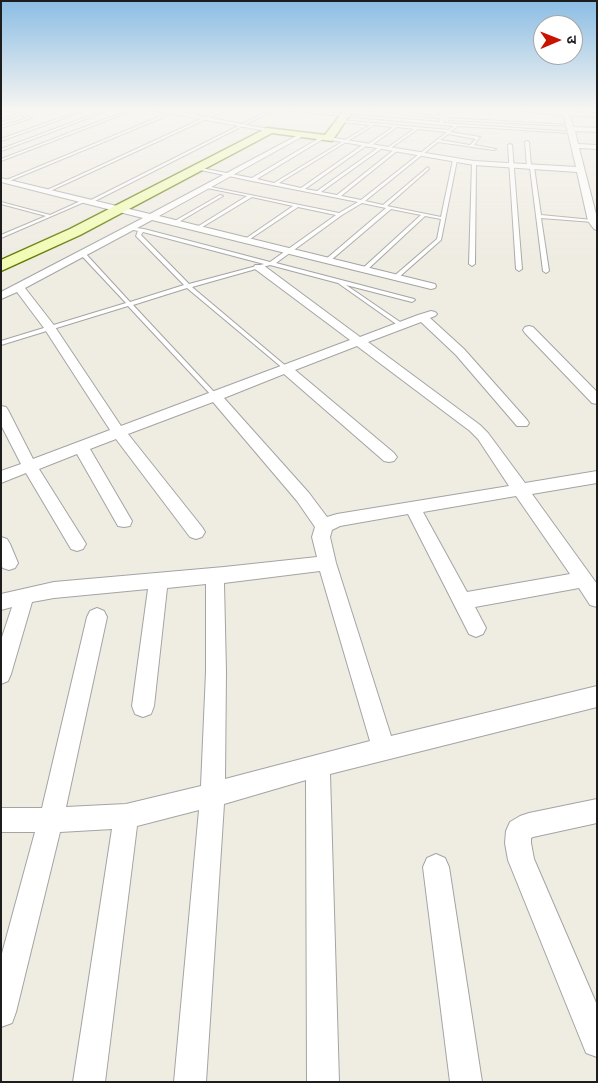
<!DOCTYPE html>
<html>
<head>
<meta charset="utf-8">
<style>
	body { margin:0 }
	#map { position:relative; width:598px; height:1083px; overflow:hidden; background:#efece2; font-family:Barlow,"Noto Sans Devanagari",sans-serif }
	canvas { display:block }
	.frame { position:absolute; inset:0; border:2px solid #1d1d1d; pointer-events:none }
	.north { position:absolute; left:533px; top:15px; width:50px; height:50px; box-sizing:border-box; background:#fff; border:1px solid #a5a5a5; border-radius:50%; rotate:89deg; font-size:14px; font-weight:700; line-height:20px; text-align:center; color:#1d1d1d }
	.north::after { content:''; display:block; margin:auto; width:18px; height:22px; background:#ca1200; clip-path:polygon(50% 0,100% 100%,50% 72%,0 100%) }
</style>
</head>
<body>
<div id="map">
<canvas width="598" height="1083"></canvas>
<div class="frame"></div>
<div class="north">उ</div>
</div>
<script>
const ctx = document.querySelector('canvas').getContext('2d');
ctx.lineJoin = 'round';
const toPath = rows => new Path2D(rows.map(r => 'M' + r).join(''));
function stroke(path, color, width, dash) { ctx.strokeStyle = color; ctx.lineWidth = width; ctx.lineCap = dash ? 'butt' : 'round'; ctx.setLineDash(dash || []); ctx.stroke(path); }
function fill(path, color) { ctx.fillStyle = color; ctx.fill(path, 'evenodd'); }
const lane = toPath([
	[8,110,13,110,32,118,1,128,1,126,27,118,20,115,1,121,1,119,17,114,8,110],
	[82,110,87,110,1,141,1,139,82,110],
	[105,110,110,110,1,151,1,149,105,110],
	[129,110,134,110,1,161,1,159,129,110],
	[176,110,181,110,7,182,4,181,176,110],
	[200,110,205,110,191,117,188,116,200,110],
	[221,110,226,110,48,192,45,191,221,110],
	[270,110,274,110,93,202,89,201,270,110],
	[280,110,296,110,440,122,440,118,367,110,383,110,440,116,440,111,439,110,443,110,444,123,573,132,571,133,458,126,450,132,480,137,474,145,496,149,494,150,438,142,365,201,383,205,428,167,429,169,387,206,441,217,453,160,455,159,457,160,441,240,398,278,393,277,437,239,441,219,425,216,367,270,363,270,363,268,421,215,391,209,330,261,326,261,326,259,386,208,362,203,342,215,276,263,414,299,415,300,412,302,346,285,403,324,403,326,399,326,338,283,270,265,192,287,287,367,288,368,285,370,187,288,133,305,216,394,216,396,212,396,128,306,1,345,1,341,126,303,81,255,81,253,85,253,130,302,184,285,136,236,138,231,129,229,129,227,144,229,270,262,336,215,298,207,247,241,245,240,245,239,293,206,252,197,199,229,197,228,197,227,247,196,207,188,206,186,339,213,358,202,252,181,196,169,196,167,252,178,321,137,323,137,323,139,257,179,274,183,370,125,341,122,340,120,449,130,454,126,280,110],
	[374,125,393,127,367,145,367,147,369,147,397,127,414,129,387,148,388,150,418,129,447,132,361,200,341,196,397,151,397,149,395,149,337,195,321,192,381,149,381,147,379,147,317,191,305,189,366,146,366,144,364,144,301,188,279,183,374,125],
	[448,134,476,139,470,145,440,140,448,134],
	[143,232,264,264,189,284,141,235,143,232],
	[450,118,569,125,571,126,449,120,450,118],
	[527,141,529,142,531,166,534,167,541,215,593,220,595,221,593,222,541,218,549,271,546,273,543,271,530,168,527,167,525,142,527,141],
	[510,144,512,145,522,269,519,271,516,269,508,145,510,144],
	[474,162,476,163,475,264,472,266,469,264,472,163,474,162],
	[220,195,223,196,177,223,173,222,220,195],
	[85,199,89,200,1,238,1,235,46,216,1,204,1,202,50,215,85,199]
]);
const street = toPath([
	[152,110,169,110,274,130,271,132,152,110],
	[514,110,569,110,597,113,597,117,570,115,573,127,597,128,597,132,575,131,578,144,597,145,597,149,579,148,597,218,597,230,594,229,588,221,577,172,474,165,325,139,328,137,474,161,576,167,564,116,514,110],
	[300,134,305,135,159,216,435,284,436,286,435,288,431,289,152,220,25,288,53,324,121,426,350,340,255,269,254,267,255,265,263,265,360,337,418,315,431,311,435,312,437,314,435,316,430,318,464,349,527,420,529,423,527,426,517,426,456,355,421,322,368,342,480,425,488,433,525,483,597,471,597,483,532,494,597,584,597,607,590,605,579,588,475,607,486,628,483,634,476,637,469,634,408,514,340,526,332,530,330,537,336,563,391,736,597,686,597,707,330,774,339,1082,307,1082,306,780,224,804,206,1082,174,1082,199,810,137,826,105,1082,73,1082,112,829,60,832,16,1012,12,1023,1,1027,1,957,35,832,1,832,1,808,42,808,87,617,90,611,97,608,104,611,107,617,66,807,126,804,201,786,206,672,206,584,167,588,154,706,151,714,143,717,135,714,132,706,148,589,54,598,32,602,11,674,8,681,1,684,1,640,12,607,1,610,1,594,54,582,224,567,317,557,312,537,315,527,297,501,213,402,128,434,202,527,205,532,202,537,196,539,190,537,116,439,90,449,132,521,130,526,124,527,118,526,77,454,39,469,83,539,86,544,83,549,77,551,71,549,26,473,1,483,1,471,21,464,1,425,1,406,6,407,8,410,33,459,110,430,44,328,17,292,1,299,1,292,143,218,1,182,1,178,150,214,300,134],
	[357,346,470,431,478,439,509,486,337,514,327,517,309,493,224,398,284,374,384,461,389,462,394,461,397,457,394,453,295,370,357,346],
	[516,496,570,574,467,592,423,512,516,496],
	[320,571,370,741,225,779,226,672,224,583,320,571],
	[529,326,533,327,597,392,597,404,592,403,525,333,523,330,525,327,529,326],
	[1,537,7,539,10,544,18,563,15,568,9,570,3,568,1,566,1,537],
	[597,799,597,823,533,837,531,838,531,843,534,859,597,1005,597,1057,586,1053,508,860,505,843,506,831,510,822,520,816,529,813,597,799],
	[436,854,445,858,449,867,482,1082,450,1082,423,867,427,858,436,854]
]);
const secondary = toPath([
	[344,110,353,110,332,141,272,133,80,235,1,271,1,260,70,229,267,128,325,135,344,110]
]);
stroke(lane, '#a4a4a4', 2);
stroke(street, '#a4a4a4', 2);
stroke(secondary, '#607700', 3);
fill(lane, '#fff');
fill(street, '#fff');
fill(secondary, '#f2fcb2');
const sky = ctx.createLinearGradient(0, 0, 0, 262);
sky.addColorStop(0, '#8bbde4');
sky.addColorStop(0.42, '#f8f6f2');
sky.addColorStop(1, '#f8f6f200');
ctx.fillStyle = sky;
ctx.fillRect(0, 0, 598, 262);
</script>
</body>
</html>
